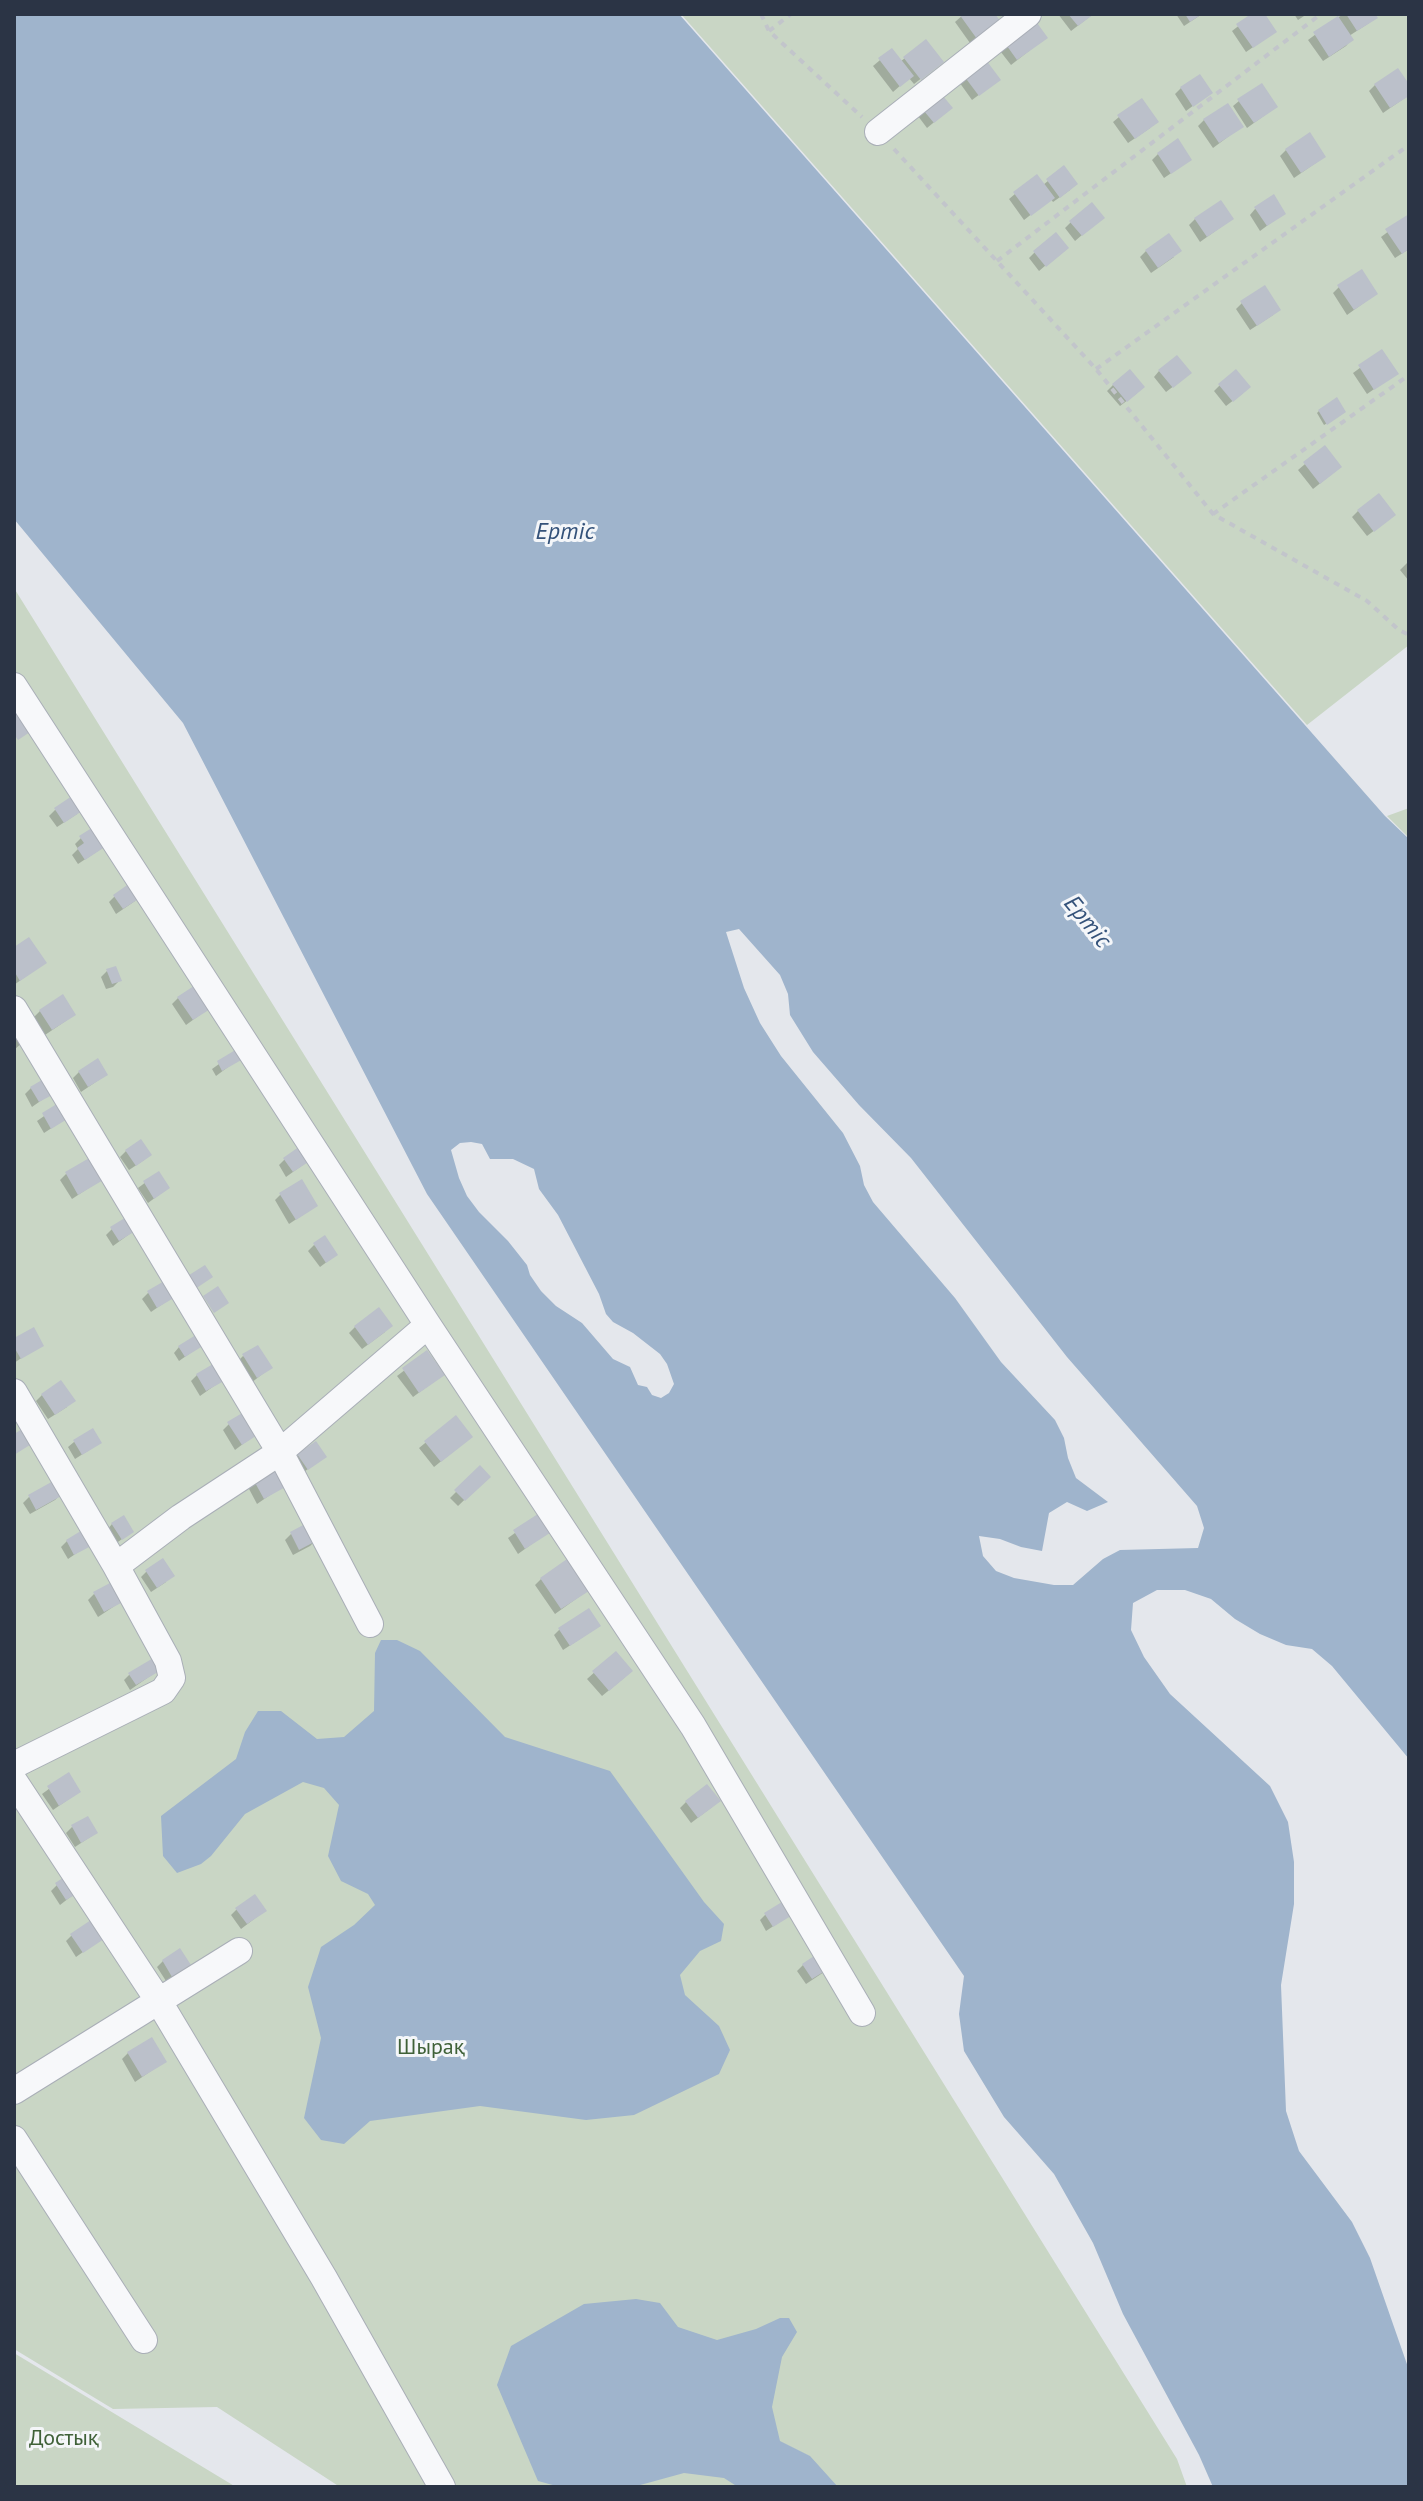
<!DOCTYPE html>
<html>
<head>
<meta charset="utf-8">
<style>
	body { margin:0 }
	#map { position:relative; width:1423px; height:2501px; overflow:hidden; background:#e4e7ec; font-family:"PT Sans",sans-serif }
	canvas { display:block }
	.frame { position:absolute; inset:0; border:16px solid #2b3445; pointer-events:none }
</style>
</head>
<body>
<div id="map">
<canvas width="1423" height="2501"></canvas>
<div class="frame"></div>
</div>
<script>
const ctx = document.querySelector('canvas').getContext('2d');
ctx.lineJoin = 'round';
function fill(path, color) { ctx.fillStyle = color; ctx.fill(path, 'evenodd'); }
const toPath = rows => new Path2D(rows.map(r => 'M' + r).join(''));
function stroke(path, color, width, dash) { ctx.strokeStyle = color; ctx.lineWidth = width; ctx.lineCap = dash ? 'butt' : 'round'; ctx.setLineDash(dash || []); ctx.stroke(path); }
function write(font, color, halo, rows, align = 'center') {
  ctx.font = font + ' "PT Sans",sans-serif'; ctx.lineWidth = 6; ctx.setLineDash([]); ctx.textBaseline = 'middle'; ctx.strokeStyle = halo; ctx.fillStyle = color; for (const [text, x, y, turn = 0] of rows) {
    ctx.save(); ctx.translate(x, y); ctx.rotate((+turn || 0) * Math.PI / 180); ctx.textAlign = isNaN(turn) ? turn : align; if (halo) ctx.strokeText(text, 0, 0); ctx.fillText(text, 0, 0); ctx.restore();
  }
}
const green = toPath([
	[681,14,1409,14,1409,645,1307,725],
	[14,588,1177,2459,1187,2487,340,2487,217,2407,113,2409,14,2349],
	[1409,808,1409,838,1387,816],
	[14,2353,236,2487,14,2487]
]);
const water = toPath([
	[14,14,679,14,1385,816,1409,839,1409,1759,1332,1666,1312,1649,1286,1645,1260,1634,1235,1619,1211,1599,1185,1590,1157,1590,1133,1603,1131,1630,1144,1657,1170,1694,1270,1786,1288,1822,1294,1862,1294,1904,1281,1985,1286,2111,1299,2151,1352,2222,1370,2258,1409,2370,1409,2487,1213,2487,1199,2455,1123,2314,1093,2243,1054,2174,1004,2117,964,2051,959,2014,964,1976,427,1194,183,723,14,519],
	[739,929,780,975,788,994,790,1015,813,1052,859,1105,911,1158,1067,1357,1197,1506,1204,1528,1198,1548,1120,1550,1103,1559,1073,1585,1054,1585,1014,1578,996,1571,983,1556,979,1536,1000,1539,1021,1547,1042,1551,1049,1513,1067,1502,1087,1511,1108,1502,1076,1478,1068,1458,1064,1438,1055,1420,1001,1362,955,1298,873,1202,864,1185,860,1166,843,1133,781,1056,760,1023,744,988,726,932],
	[471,1142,482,1144,490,1159,513,1159,534,1169,539,1189,558,1215,599,1294,606,1314,613,1322,633,1333,660,1354,667,1364,674,1384,669,1393,661,1398,652,1395,647,1387,638,1385,630,1367,613,1359,582,1323,556,1306,541,1291,530,1275,527,1265,508,1241,479,1212,467,1196,459,1178,451,1150,460,1143],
	[381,1640,397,1640,420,1651,505,1737,610,1771,704,1902,724,1924,721,1941,700,1951,680,1975,685,1995,719,2026,730,2050,719,2074,634,2115,586,2120,480,2106,370,2121,344,2144,321,2140,304,2118,321,2038,308,1987,321,1947,354,1925,375,1905,368,1894,341,1881,328,1856,339,1805,324,1788,303,1782,245,1814,211,1856,201,1864,177,1873,163,1856,161,1816,236,1759,245,1732,258,1711,281,1711,317,1739,344,1737,374,1711,375,1653],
	[636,2299,660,2303,678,2327,717,2340,756,2329,780,2318,789,2318,797,2332,782,2357,772,2407,780,2441,810,2456,838,2487,738,2487,724,2478,684,2473,633,2487,560,2487,538,2481,497,2385,511,2346,584,2304]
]);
const shadow = toPath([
	[964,14,993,14,992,27,970,43,955,22],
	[1058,14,1093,14,1071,31],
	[1176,14,1202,14,1184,26],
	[1254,14,1263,14,1275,32,1246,52,1232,31],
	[1294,14,1307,14,1298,20],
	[1343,14,1373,14,1369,23,1349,36,1351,40,1346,46,1323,61,1308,40],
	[926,41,936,67,914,84,909,78,893,92,873,66,892,50,900,62],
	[1039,43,1011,65,997,47],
	[983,58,992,85,972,100,957,79],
	[1375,85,1409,87,1409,95,1383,113,1369,91],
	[1181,88,1210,93,1186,111,1175,94],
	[1239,101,1276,107,1247,128,1233,106],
	[920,106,944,114,927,128,915,112],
	[1119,117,1150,128,1128,143,1113,122],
	[1204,120,1241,127,1213,148,1198,126],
	[1286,150,1317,162,1294,178,1280,156],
	[1158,154,1183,165,1164,178,1152,160],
	[1064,168,1070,190,1053,202,1051,199,1024,220,1009,199,1015,194,1043,185],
	[1255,209,1284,213,1260,231,1250,215],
	[1409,216,1409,249,1395,258,1381,237],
	[1195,219,1232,219,1200,242,1189,225],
	[1071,222,1096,223,1075,241,1065,228],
	[1146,251,1174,257,1151,273,1140,257],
	[1035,252,1060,253,1039,271,1029,258],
	[1339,287,1376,294,1347,315,1333,293],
	[1242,303,1273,315,1250,330,1236,309],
	[1382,352,1396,374,1367,394,1353,373],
	[1159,371,1183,379,1166,392,1154,377],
	[1113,385,1137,393,1120,406,1107,391],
	[1220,385,1243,393,1226,406,1214,391],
	[1319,411,1342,414,1324,425,1317,413],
	[1324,448,1333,473,1313,489,1298,470],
	[1358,511,1388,520,1367,536,1352,517],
	[1409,561,1409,581,1400,570],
	[55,810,77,814,57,827,49,816],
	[81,838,102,848,78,864,72,855,78,849,75,844],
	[115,896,135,901,116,914,109,902],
	[14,949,44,963,14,985],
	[107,971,119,981,113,987,106,989,101,977],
	[178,998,212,1006,186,1025,172,1004],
	[40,1011,67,1020,45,1035,34,1017],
	[17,1034,23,1042,14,1050,14,1036],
	[236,1052,240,1058,216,1076,212,1069],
	[79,1072,106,1075,81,1092,73,1078],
	[31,1088,53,1092,32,1107,25,1094],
	[60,1105,67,1118,44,1133,37,1121],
	[126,1151,144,1160,129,1170,120,1157],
	[285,1159,304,1164,286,1177,279,1165],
	[158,1173,168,1188,148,1203,138,1188],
	[66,1174,102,1179,72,1199,60,1180],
	[281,1194,316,1206,289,1224,275,1200],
	[112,1229,135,1230,113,1246,106,1235],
	[314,1245,336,1255,320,1267,308,1251],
	[148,1293,174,1296,151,1312,142,1299],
	[355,1327,385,1332,362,1349,349,1333],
	[14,1340,41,1345,14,1363],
	[203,1344,179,1361,174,1353,179,1347],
	[427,1353,436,1380,413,1397,397,1376],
	[243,1356,270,1368,251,1383,237,1362],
	[197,1375,221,1381,200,1396,191,1381],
	[42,1395,67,1407,48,1419,36,1401],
	[456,1418,465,1442,434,1467,419,1448],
	[229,1424,256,1434,235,1450,223,1430],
	[74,1442,100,1443,75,1459,68,1447],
	[298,1455,325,1457,301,1474,293,1461],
	[480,1468,488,1477,458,1506,450,1498],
	[254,1481,286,1484,257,1504,248,1487],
	[61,1494,55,1500,30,1514,23,1503,29,1497],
	[540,1515,551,1530,518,1554,508,1538],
	[112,1524,132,1532,115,1544,107,1530],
	[308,1525,316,1540,310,1546,293,1555,285,1540,291,1534],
	[67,1541,90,1544,68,1559,61,1547],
	[147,1571,166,1582,151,1592,141,1577],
	[541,1579,580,1596,555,1614,535,1585],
	[94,1594,119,1603,98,1617,88,1600],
	[560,1629,592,1631,563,1650,554,1635],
	[616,1653,625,1677,602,1696,587,1679],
	[160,1669,130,1690,124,1680,130,1674],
	[68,1775,79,1792,53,1810,42,1794],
	[686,1802,712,1807,691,1823,680,1808],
	[72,1827,96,1833,75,1847,66,1833],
	[57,1885,78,1891,60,1905,51,1891],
	[237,1909,258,1916,241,1929,231,1915],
	[796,1911,766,1931,760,1920,766,1914],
	[72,1935,104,1937,76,1957,66,1941],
	[163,1961,189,1965,166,1981,157,1967],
	[803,1965,824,1972,806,1984,797,1971],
	[128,2053,164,2062,135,2082,122,2059]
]);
const building = toPath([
	[959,14,995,14,1001,22,977,39],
	[1068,14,1094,14,1078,26],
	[1185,14,1202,14,1190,22],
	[1251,14,1265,14,1277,32,1253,48,1236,24],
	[1346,14,1375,14,1378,18,1357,31],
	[1032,16,1048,38,1017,60,1002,39],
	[1338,16,1354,40,1329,57,1313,32],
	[926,39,944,62,921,80,903,57],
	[892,48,914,76,900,87,878,58],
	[983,56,1001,80,979,96,961,72],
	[1398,68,1409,84,1409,96,1390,108,1374,84],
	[1200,74,1213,93,1193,107,1180,87],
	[1262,83,1278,107,1254,123,1237,99],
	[938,90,953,108,934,123,919,105],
	[1142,98,1159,122,1135,139,1117,115],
	[1228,103,1244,127,1219,143,1203,119],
	[1310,132,1326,157,1301,173,1285,149],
	[1178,138,1192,160,1171,174,1157,153],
	[1064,165,1078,184,1060,198,1046,179],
	[1037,174,1055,198,1031,216,1013,192],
	[1274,194,1286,214,1267,226,1254,207],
	[1221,200,1234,219,1207,237,1194,218],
	[1092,202,1105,218,1082,236,1069,221],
	[1409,214,1409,249,1402,254,1385,229],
	[1056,232,1069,248,1046,267,1033,251],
	[1169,233,1182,251,1158,268,1145,250],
	[1362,269,1378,294,1354,310,1337,285],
	[1265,285,1281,310,1257,326,1240,301],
	[1382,349,1399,374,1374,390,1358,365],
	[1177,355,1192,373,1173,388,1158,370],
	[1130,369,1145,387,1127,402,1112,384],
	[1236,369,1251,387,1233,402,1218,384],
	[1337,397,1346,412,1327,425,1318,410],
	[1325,445,1342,467,1320,484,1303,462],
	[1379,493,1396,515,1374,532,1357,510],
	[23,710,36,728,18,740,14,734,14,716],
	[75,794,85,809,64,823,54,808],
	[98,824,111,843,85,860,77,848,84,843,79,836],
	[133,881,143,896,123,909,113,895],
	[29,937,47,963,20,981,14,971,14,947],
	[116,966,122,981,112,984,106,969],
	[200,982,215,1006,193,1020,177,997],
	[63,994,76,1015,52,1030,39,1010],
	[237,1049,243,1059,222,1071,217,1061],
	[98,1058,108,1075,88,1087,78,1071],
	[47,1077,56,1093,39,1102,30,1087],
	[60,1102,69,1118,51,1129,42,1113],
	[141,1139,152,1155,136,1166,125,1150],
	[303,1144,313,1159,293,1172,283,1158],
	[91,1157,105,1179,78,1195,65,1172],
	[159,1171,170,1188,154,1199,143,1181],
	[302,1179,318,1206,296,1220,279,1193],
	[128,1216,137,1230,119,1241,110,1227],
	[325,1235,338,1255,326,1263,313,1243],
	[205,1265,213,1277,195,1289,186,1277],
	[166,1280,177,1296,157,1308,147,1291],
	[218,1286,229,1303,214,1313,203,1296],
	[379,1307,393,1326,368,1345,354,1326],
	[34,1327,44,1346,21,1359,14,1347,14,1338],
	[199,1333,206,1344,185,1357,178,1346],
	[258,1345,273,1368,257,1378,242,1354],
	[427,1350,445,1375,419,1393,402,1368],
	[213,1364,224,1381,206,1391,196,1374],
	[61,1380,76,1401,55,1415,41,1394],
	[244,1412,259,1434,242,1445,227,1422],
	[456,1415,473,1437,441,1462,424,1441],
	[24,1428,33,1443,14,1455,14,1434],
	[93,1428,102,1443,82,1455,73,1440],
	[316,1441,327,1457,308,1470,297,1454],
	[278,1465,289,1485,264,1499,253,1479],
	[480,1465,491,1477,465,1501,454,1490],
	[55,1480,63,1495,36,1510,28,1495],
	[541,1512,553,1531,525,1549,513,1530],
	[124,1515,134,1532,122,1540,111,1523],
	[309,1522,318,1540,299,1550,290,1532],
	[84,1529,93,1545,74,1555,66,1540],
	[163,1558,175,1576,157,1588,145,1570],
	[567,1559,589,1591,561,1609,540,1578],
	[110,1583,121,1603,104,1612,93,1592],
	[589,1608,601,1626,570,1646,558,1628],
	[616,1651,633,1671,609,1691,592,1671],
	[155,1657,163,1669,136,1685,128,1673],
	[69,1772,81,1792,59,1806,47,1786],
	[707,1784,721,1801,698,1818,685,1801],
	[88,1816,98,1833,81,1843,71,1825],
	[69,1874,80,1892,66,1900,55,1883],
	[255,1894,267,1911,247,1924,235,1908],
	[790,1897,799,1911,773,1927,764,1913],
	[94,1918,107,1937,83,1953,70,1934],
	[180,1948,191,1965,172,1977,162,1960],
	[823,1950,833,1966,812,1979,802,1964],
	[152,2037,167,2062,142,2077,127,2052]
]);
const path = toPath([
	[761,14,769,31,862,117],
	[769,31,791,14],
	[894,149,1096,369,1213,514,1367,601,1399,630,1409,635],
	[997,261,1321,14],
	[1096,369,1409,145],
	[1213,514,1409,375]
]);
const minor = toPath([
	[878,132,1028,14],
	[14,686,428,1325,693,1726,862,2013],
	[14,1009,280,1452,370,1624],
	[14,1392,116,1566,168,1661,172,1678,163,1691,14,1765],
	[116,1566,181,1517,280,1452,428,1325],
	[14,1781,158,2000,324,2278,442,2487],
	[14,2091,239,1951],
	[14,2139,144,2340]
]);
const parkNames = [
	["Шырақ",431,2048],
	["Достық",64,2439]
];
const waterNames = [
	["Ертіс",565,532],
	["Ертіс",1087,922,51]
];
fill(green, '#c9d6c5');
fill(water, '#9fb4cc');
fill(shadow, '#0003');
fill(building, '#bbc0ca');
stroke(minor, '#a9aeb7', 28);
stroke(path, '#c2c5cb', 4, [6, 6]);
stroke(minor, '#f7f8fa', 26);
write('22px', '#3f6138', '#f4f6f9', parkNames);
write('italic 24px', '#34527a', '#f4f6f9', waterNames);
</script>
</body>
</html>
